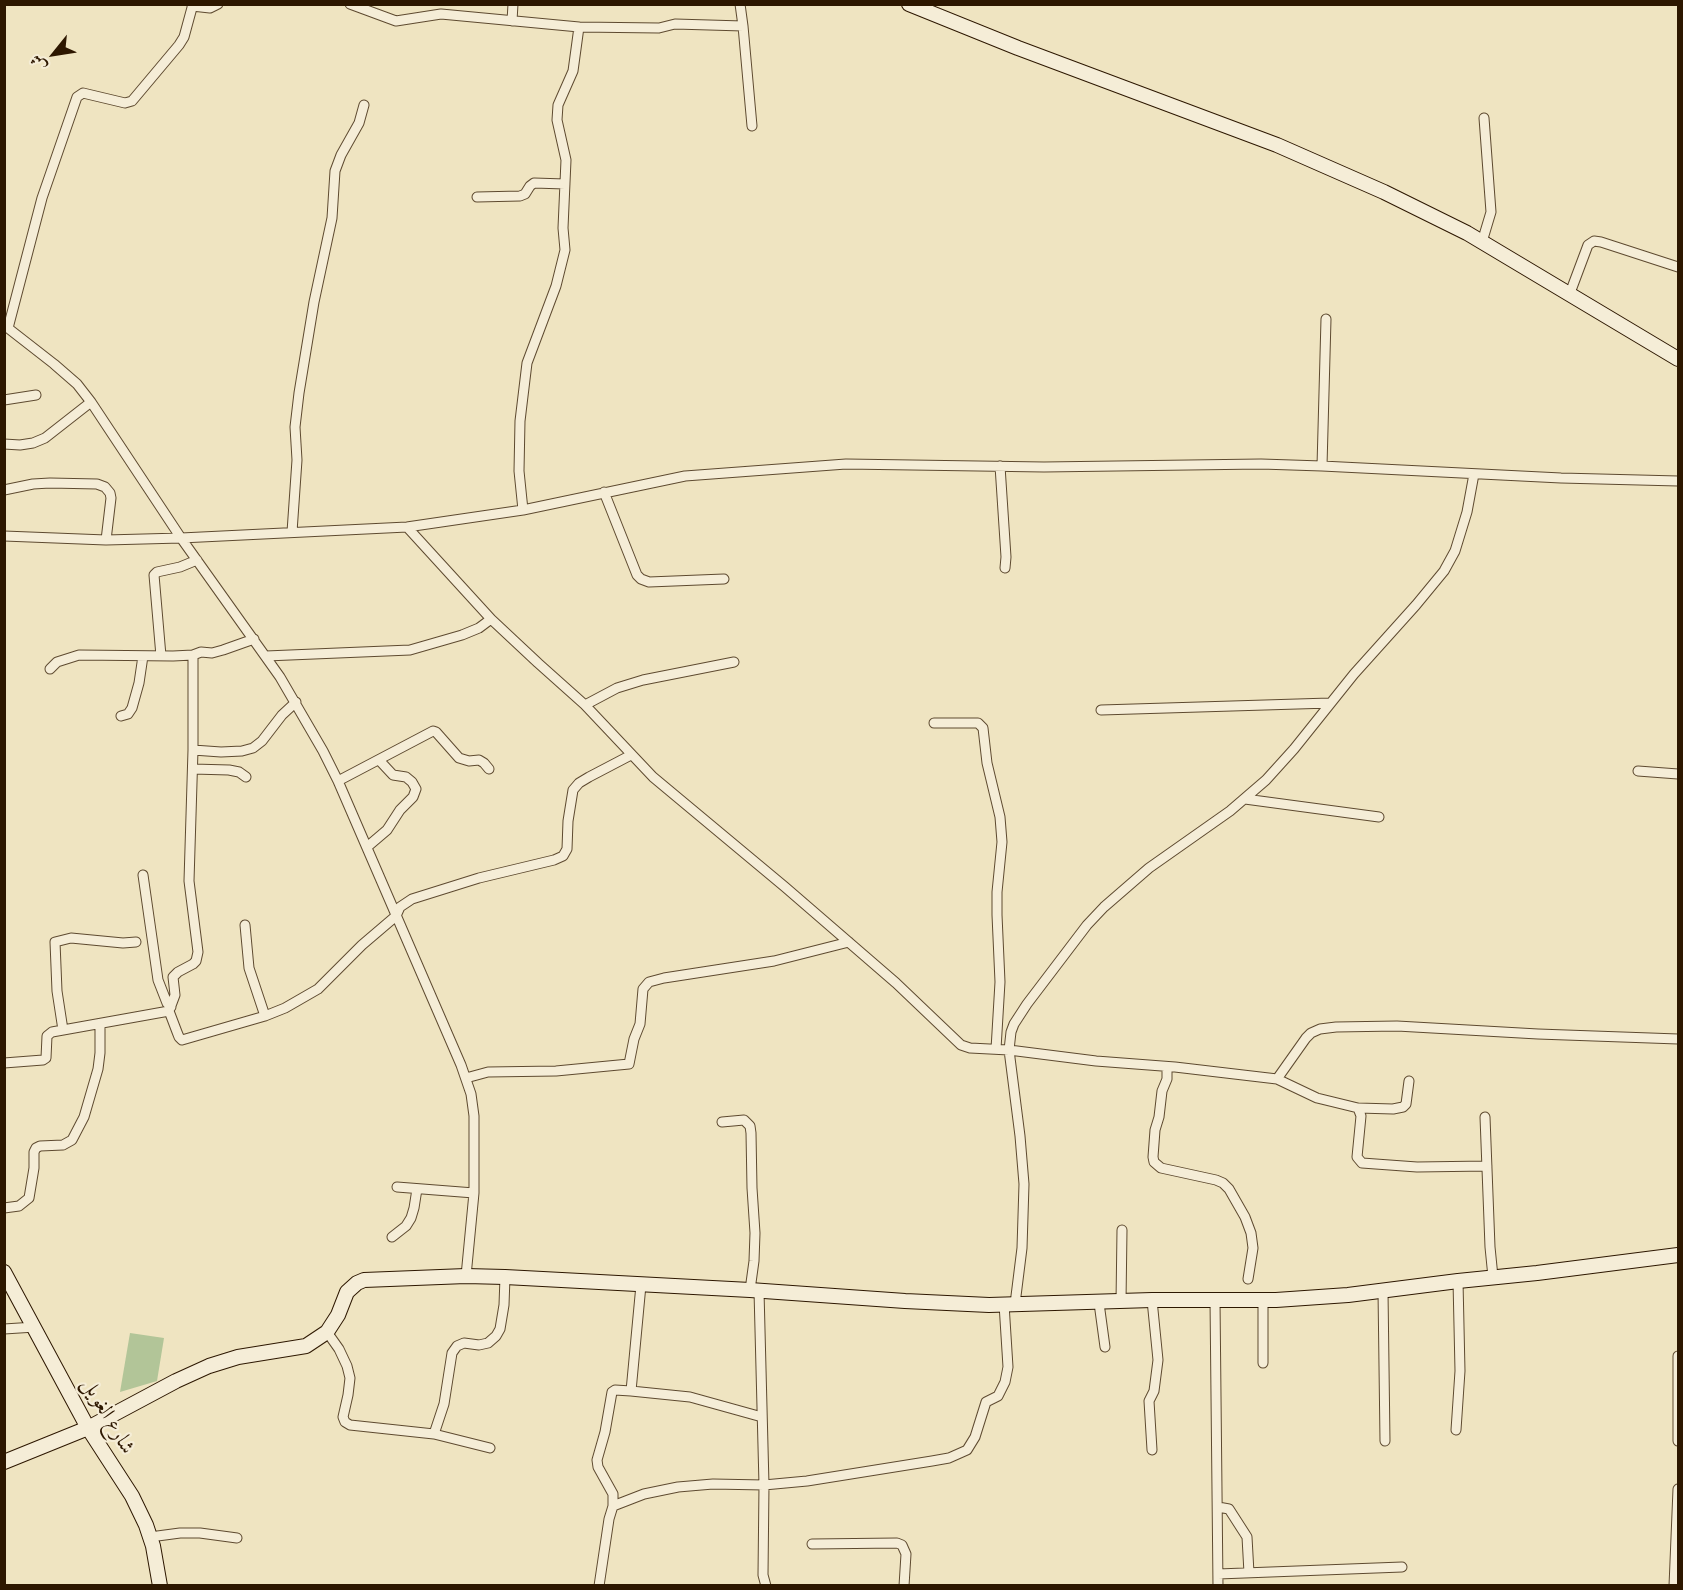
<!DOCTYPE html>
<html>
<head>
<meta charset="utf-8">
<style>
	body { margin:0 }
	#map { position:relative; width:1683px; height:1590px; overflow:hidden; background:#efe4c1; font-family:"EB Garamond",Amiri,serif }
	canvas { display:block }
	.frame { position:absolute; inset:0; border:6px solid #2d1700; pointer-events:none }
	.north { position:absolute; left:24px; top:24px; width:60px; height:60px; -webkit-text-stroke:4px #f5edd7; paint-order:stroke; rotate:240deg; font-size:16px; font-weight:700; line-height:24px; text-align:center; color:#2d1700 }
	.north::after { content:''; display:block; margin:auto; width:21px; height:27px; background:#2d1700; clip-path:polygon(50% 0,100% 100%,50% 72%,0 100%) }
</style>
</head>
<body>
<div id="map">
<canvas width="1683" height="1590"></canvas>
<div class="frame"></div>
<div class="north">ش</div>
</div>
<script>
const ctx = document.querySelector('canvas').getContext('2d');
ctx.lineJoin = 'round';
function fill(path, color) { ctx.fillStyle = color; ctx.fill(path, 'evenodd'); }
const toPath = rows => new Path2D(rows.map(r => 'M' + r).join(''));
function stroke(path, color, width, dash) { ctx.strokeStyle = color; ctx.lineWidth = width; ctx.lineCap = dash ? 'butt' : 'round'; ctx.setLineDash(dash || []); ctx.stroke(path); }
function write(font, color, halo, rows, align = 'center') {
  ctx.font = font + ' "EB Garamond",Amiri,serif'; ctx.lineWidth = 4.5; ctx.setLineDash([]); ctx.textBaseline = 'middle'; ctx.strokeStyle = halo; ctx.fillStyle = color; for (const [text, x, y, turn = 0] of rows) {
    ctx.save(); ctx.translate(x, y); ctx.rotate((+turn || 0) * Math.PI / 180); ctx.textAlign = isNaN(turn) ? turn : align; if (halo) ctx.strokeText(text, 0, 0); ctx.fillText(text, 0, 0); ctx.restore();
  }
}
const green = toPath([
	[130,1333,164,1338,157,1381,120,1392]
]);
const street = toPath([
	[350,4,396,21,441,14,579,27],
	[192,6,210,8,218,4],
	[512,21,513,4],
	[743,26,752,126],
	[477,197,520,196,525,194,530,186,534,183,565,184],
	[1482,242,1491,212,1484,118],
	[1570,293,1588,245,1594,241,1601,242,1678,267],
	[4,325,54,364,77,384,91,402,181,538,280,677,323,751,338,781,461,1065,471,1094,474,1116,474,1193,466,1276],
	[8,328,42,198,77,97,83,93,125,103,132,101,179,45,184,37,193,4],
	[4,400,36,395],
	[4,444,20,445,33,443,45,438,91,402],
	[1000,466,1006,557,1005,568],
	[1322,466,1326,319],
	[4,490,33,484,50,483,97,484,105,487,110,493,111,498,106,540],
	[604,492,637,575,641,579,649,582,724,579],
	[523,510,519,471,520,421,527,363,556,286,565,250,563,228,566,160,557,120,558,105,573,71,579,27,659,28,675,24,743,26,740,4],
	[407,527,491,619,538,663,585,705,653,777,785,887,896,983,961,1045,970,1048,1009,1050,1096,1061,1175,1067,1277,1079,1317,1098,1358,1108,1361,1116,1357,1157,1362,1163,1417,1167,1487,1166],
	[292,532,297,460,295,427,299,393,314,302,332,218,335,171,341,155,359,123,364,105],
	[4,536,106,540,181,538,407,527,523,510,685,476,846,464,1044,467,1261,464,1322,466,1561,478,1678,481],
	[161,656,154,575,157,572,180,567,197,560],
	[266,656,410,650,462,635,479,628,491,619],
	[50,669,57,662,79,655,173,656,193,655],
	[585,705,617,688,643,680,734,662],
	[1101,710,1330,703],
	[121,716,128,714,132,708,139,683,143,656],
	[934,723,978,723,983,728,987,763,1000,817,1002,842,997,892,997,915,1000,982,996,1049],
	[193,750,221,752,242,751,253,748,262,741,282,715,296,702],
	[193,769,229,770,239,772,246,777],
	[1638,771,1678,774],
	[338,781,433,731,436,732,459,758,469,761,479,760,484,763,489,769],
	[1245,799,1379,817],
	[367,847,387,830,400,810,413,797,416,789,412,782,406,777,393,775,379,760],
	[143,875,158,980,167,1003,171,1007],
	[245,925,249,968,265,1016],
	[169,1011,175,995,173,977,178,972,193,964,196,961,198,952,189,881,193,750,193,655,201,652,212,653,223,650,254,639],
	[63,1030,57,991,55,942,71,938,123,943,136,942],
	[4,1063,43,1060,46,1058,47,1036,52,1032,169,1011,177,1032,179,1037,182,1040,265,1016,285,1008,318,989,362,945,396,916,400,907,412,899,479,878,554,860,563,856,567,849,568,821,573,790,579,783,589,777,631,755],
	[1167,1067,1167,1079,1162,1091,1159,1117,1155,1130,1153,1157,1154,1162,1161,1168,1216,1180,1223,1183,1229,1189,1245,1217,1251,1233,1253,1248,1248,1279],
	[466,1078,488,1072,556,1071,629,1064,634,1039,640,1024,643,989,649,982,664,978,774,961,849,942],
	[1277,1079,1306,1038,1311,1033,1320,1029,1336,1027,1397,1026,1538,1034,1678,1039],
	[1358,1108,1393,1109,1403,1107,1406,1104,1409,1081],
	[1485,1117,1490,1247,1493,1277],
	[722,1122,744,1120,750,1126,751,1133,752,1188,755,1233,754,1261,750,1290],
	[397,1187,474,1193],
	[4,1208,19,1206,29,1198,34,1168,34,1152,36,1148,40,1146,63,1145,72,1140,84,1117,98,1069,100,1053,100,1024],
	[392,1237,406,1226,411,1218,414,1208,417,1189],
	[759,1291,764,1485,763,1575,766,1586],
	[1383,1291,1385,1441],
	[1152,1300,1158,1360,1154,1391,1149,1401,1152,1450],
	[1215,1300,1218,1586],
	[1263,1300,1263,1363],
	[1121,1302,1122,1230],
	[1099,1303,1105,1347],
	[1015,1304,1022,1248,1024,1184,1020,1136,1009,1050,1011,1032,1014,1024,1027,1004,1087,925,1104,907,1149,868,1230,811,1266,780,1294,749,1354,674,1416,605,1444,571,1455,551,1467,512,1474,474],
	[4,1329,35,1327],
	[327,1332,339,1349,347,1366,350,1378,348,1395,343,1417,345,1422,350,1425,434,1434,490,1448],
	[1678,1356,1678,1441],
	[631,1391,641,1285],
	[1456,1430,1460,1371,1458,1281],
	[434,1434,444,1404,452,1353,457,1346,464,1343,479,1345,488,1343,496,1336,500,1329,504,1305,505,1277],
	[613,1506,644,1494,678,1487,713,1484,764,1485,807,1481,932,1461,949,1458,967,1450,975,1437,986,1402,998,1396,1005,1382,1008,1367,1004,1304],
	[1218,1507,1229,1509,1247,1537,1249,1573],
	[150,1537,180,1533,200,1533,237,1538],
	[812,1544,897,1543,902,1545,906,1554,904,1586],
	[1218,1574,1402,1567],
	[599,1586,609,1519,613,1506,613,1494,598,1467,597,1460,605,1432,612,1392,615,1390,631,1391,690,1397,762,1417],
	[1674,1586,1678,1489]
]);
const secondary = toPath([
	[909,4,1018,48,1277,145,1384,192,1467,233,1678,359],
	[4,1272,88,1428,132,1496,146,1525,153,1546,160,1586],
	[4,1462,88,1428,176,1381,209,1366,238,1357,306,1346,327,1332,338,1315,347,1292,357,1283,364,1280,466,1276,505,1277,750,1290,905,1301,989,1305,1152,1300,1276,1300,1348,1295,1458,1281,1537,1273,1678,1255]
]);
const streetNames = [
	["شارع الغويل",108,1416,60]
];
fill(green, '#b2c598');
stroke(street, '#5e4a30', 11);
stroke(secondary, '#2d1700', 16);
stroke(street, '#f5edd7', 9);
stroke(secondary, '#f5edd7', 14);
write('21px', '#2d1700', '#f5edd7', streetNames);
</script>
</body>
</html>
